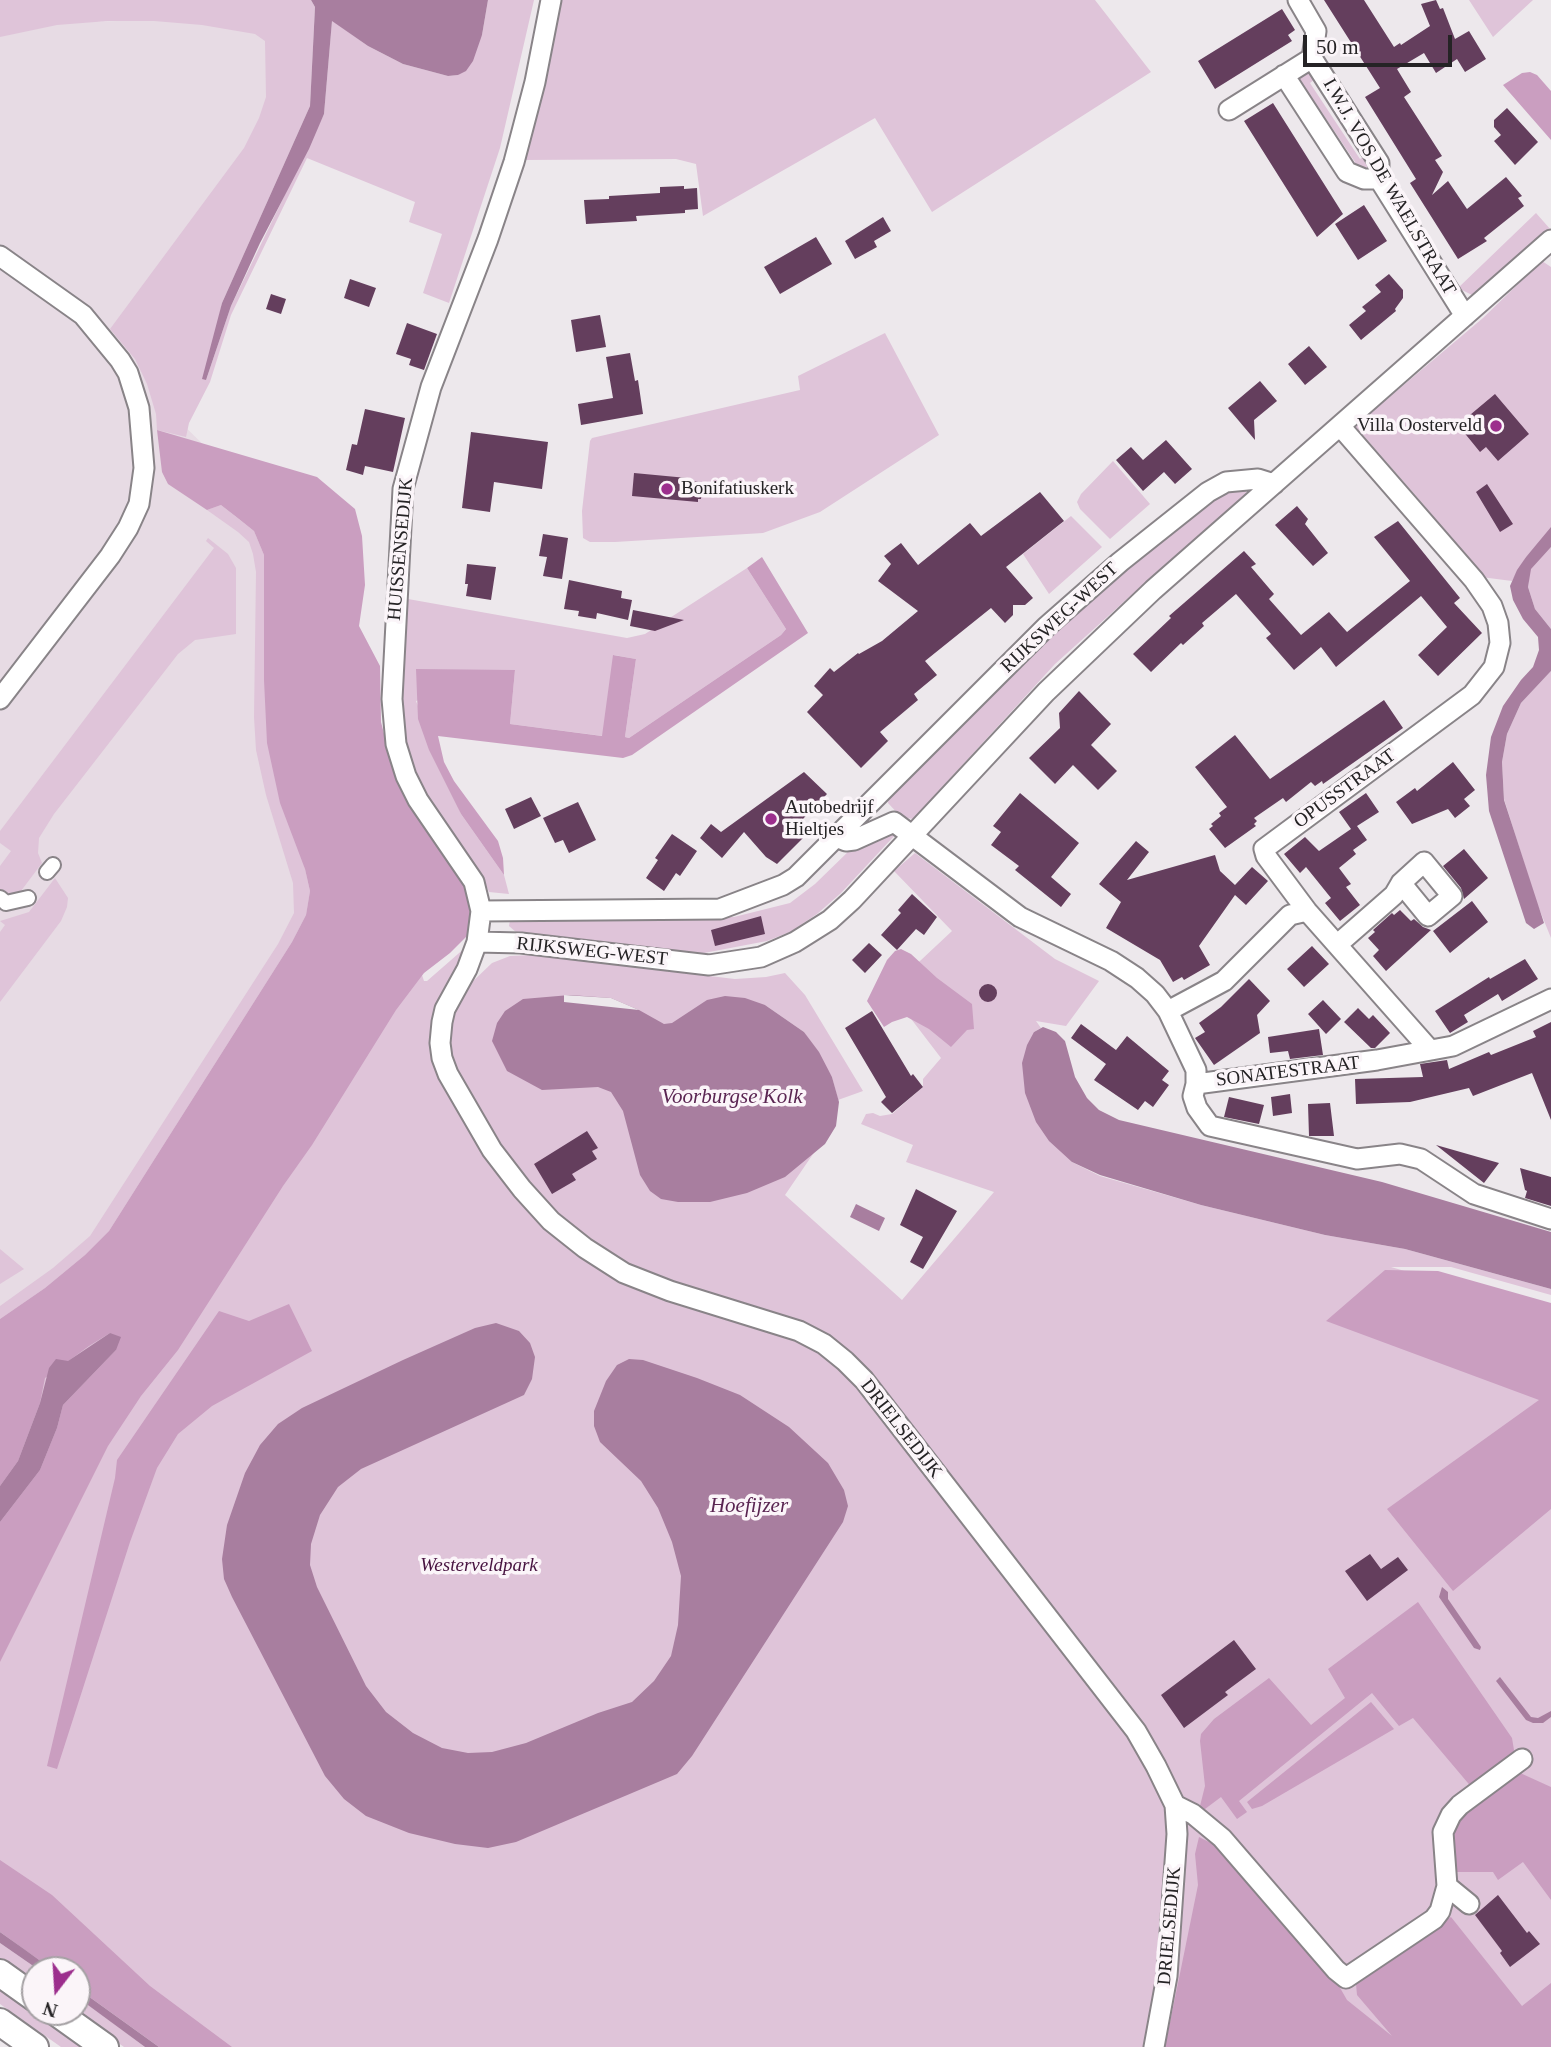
<!DOCTYPE html>
<html>
<head>
<meta charset="utf-8">
<style>
	body { margin:0 }
	#map { position:relative; width:1551px; height:2047px; overflow:hidden; background:#ede8ec; font-family:"Times New Roman",serif }
	canvas { display:block }
	.north { position:absolute; left:21px; top:1956px; width:70px; height:70px; box-sizing:border-box; background:#fbf5f9; border:2px solid #a5a1a4; border-radius:50%; rotate:197deg; font-size:19px; font-weight:700; line-height:28px; text-align:center; color:#252325 }
	.north::after { content:''; display:block; margin:auto; width:24px; height:32px; background:#9c2e8d; clip-path:polygon(50% 0,100% 100%,50% 72%,0 100%) }
	.scale { position:absolute; left:1303px; top:35px; width:149px; height:32px; box-sizing:border-box; border:4px solid #252325; border-top:0; padding-left:9px; font-size:21px; line-height:24px; white-space:nowrap; color:#252325; -webkit-text-stroke:5px #fbf5f9; paint-order:stroke }
</style>
</head>
<body>
<div id="map">
<canvas width="1551" height="2047"></canvas>
<div class="north">N</div>
<div class="scale">50 m</div>
</div>
<script>
const ctx = document.querySelector('canvas').getContext('2d');
ctx.lineJoin = 'round';
function fill(path, color) { ctx.fillStyle = color; ctx.fill(path, 'evenodd'); }
const toPath = rows => new Path2D(rows.map(r => 'M' + r).join(''));
function stroke(path, color, width, dash) { ctx.strokeStyle = color; ctx.lineWidth = width; ctx.lineCap = dash ? 'butt' : 'round'; ctx.setLineDash(dash || []); ctx.stroke(path); }
function write(font, color, halo, rows, align = 'center') {
  ctx.font = font + ' "Times New Roman",serif'; ctx.lineWidth = 7; ctx.setLineDash([]); ctx.textBaseline = 'middle'; ctx.strokeStyle = halo; ctx.fillStyle = color; for (const [text, x, y, turn = 0] of rows) {
    ctx.save(); ctx.translate(x, y); ctx.rotate((+turn || 0) * Math.PI / 180); ctx.textAlign = isNaN(turn) ? turn : align; if (halo) ctx.strokeText(text, 0, 0); ctx.fillText(text, 0, 0); ctx.restore();
  }
}
const built = toPath([
	[273,17,274,111,168,410,274,514,375,931,0,1495,0,24]
]);
const green = toPath([
	[0,0,311,0,315,7,310,106,222,303,206,380,231,306,324,114,332,20,368,46,403,64,448,76,458,75,482,35,488,0,534,0,500,148,449,303,423,293,442,234,409,222,415,202,307,158,231,315,210,382,189,423,186,437,157,430,156,414,147,384,135,359,110,329,244,148,259,118,266,97,265,41,255,34,202,25,154,21,108,21,57,25,0,37],
	[560,0,1095,0,1151,72,932,212,875,118,703,216,696,164,676,159,523,160,548,74],
	[1469,0,1533,0,1493,37],
	[1309,70,1315,79,1310,83,1360,159,1365,156,1368,160,1368,166,1365,170,1350,166,1355,162,1304,86,1299,88,1295,73],
	[1536,213,1551,230,1472,295,1458,288],
	[1542,261,1551,267,1551,530,1526,557,1512,581,1481,577,1423,504,1355,426,1483,318],
	[885,333,939,435,820,512,763,533,615,542,590,542,583,538,582,511,590,441,592,438,800,390,798,376],
	[1113,461,1150,504,1110,539,1080,509,1077,502,1081,494],
	[1246,489,1247,496,1167,563,1055,664,913,819,901,817,888,803,889,796,1043,642,1124,568,1213,499,1230,490],
	[221,505,254,531,264,555,266,607,305,869,310,891,306,915,292,942,109,1231,85,1255,45,1288,0,1319,0,1306,53,1268,90,1236,278,944,294,913,293,883,266,795,256,750,254,717,256,572,253,554,249,542,238,532,207,510],
	[1071,516,1102,547,1049,594,1023,554],
	[208,538,228,554,236,568,236,634,195,640,178,654,54,814,39,838,38,853,42,863,21,891,9,895,0,889,0,866,11,851,0,843,0,831,214,548,206,541],
	[1551,547,1551,629,1535,609,1528,587,1530,569,1542,554],
	[747,568,786,629,781,635,629,738,625,737,636,659,614,655,603,736,510,724,515,670,416,701,461,814,504,875,509,894,489,892,486,885,438,819,416,777,405,745,401,711,408,599,627,638,645,634],
	[1551,671,1551,938,1536,901,1504,799,1502,762,1507,734,1521,703],
	[335,713,424,981,427,981,466,947,469,985,492,963,510,956,530,955,735,979,766,977,785,973,805,995,863,1091,838,1100,832,1077,804,1032,765,1005,824,1138,785,1195,902,1300,994,1192,906,1162,913,1145,861,1124,866,1114,873,1113,880,1116,892,1114,923,1087,923,1079,941,1058,889,990,952,931,894,871,915,853,1055,959,1099,981,1066,1026,1036,1021,1041,1028,1034,1032,1072,1162,1100,1176,1201,1205,1325,1235,1405,1249,1551,1289,1551,1295,1451,1267,1391,1267,1551,1314,1551,2047,207,2047,0,1903,0,1384,326,951],
	[880,832,896,834,841,893,817,914,790,932,767,941,704,953,686,954,517,933,509,926,510,920,584,915,734,917,790,903,815,884,853,847],
	[55,878,68,898,67,907,61,921,0,1002,0,932,5,925,0,921,29,912],
	[0,1249,24,1269,0,1284],
	[0,1943,39,1970,35,1970,35,1985,0,1960],
	[0,1985,35,2010,35,2012,38,2012,88,2047,61,2047,0,2004],
	[77,1997,102,2015,145,2047,124,2047,74,2012,77,2012]
]);
const forest = toPath([
	[1530,72,1537,75,1551,91,1551,140,1503,85,1522,73],
	[157,430,317,477,355,509,362,536,365,585,359,626,380,666,381,722,394,773,406,798,429,834,456,869,470,898,473,911,472,931,450,953,424,973,396,1010,312,1145,283,1186,178,1350,141,1396,108,1446,0,1662,0,1522,40,1470,57,1428,63,1405,116,1350,110,1333,89,1346,45,1378,40,1403,18,1461,0,1486,0,1319,45,1288,85,1255,109,1231,292,942,306,915,310,891,305,869,280,803,267,743,264,680,264,555,254,531,239,519,221,505,207,510,168,484,162,472],
	[762,557,808,633,632,755,623,758,438,736,444,762,454,781,498,841,503,858,504,875,461,814,429,750,418,719,416,669,515,670,510,724,602,736,613,655,636,659,625,737,629,738,781,635,786,629,747,568],
	[901,949,911,954,937,978,972,1004,974,1029,967,1030,951,1047,929,1029,907,1017,892,1022,884,1027,867,1001,887,960,895,951],
	[1385,1270,1438,1271,1551,1303,1551,1509,1453,1591,1387,1509,1539,1400,1326,1321],
	[289,1304,312,1351,212,1406,178,1434,157,1468,130,1542,57,1769,47,1766,115,1478,117,1460,219,1311,249,1321],
	[1418,1602,1512,1738,1514,1750,1512,1761,1473,1789,1413,1718,1399,1726,1372,1693,1239,1801,1247,1812,1237,1819,1221,1797,1201,1812,1199,1810,1205,1786,1200,1741,1201,1734,1214,1719,1269,1678,1311,1725,1345,1698,1328,1669],
	[1371,1702,1394,1729,1262,1806,1252,1809,1247,1802],
	[1518,1772,1551,1787,1551,1900,1523,1862,1498,1880,1493,1872,1452,1872,1448,1857,1456,1816],
	[1199,1837,1231,1853,1319,1964,1339,1986,1347,2000,1392,2036,1357,1995,1356,1984,1360,1978,1451,1917,1522,2006,1551,1983,1551,2047,1165,2047,1198,1885,1195,1854],
	[0,1860,52,1895,150,1986,232,2047,159,2047,77,1988,77,1970,53,1970,0,1932]
]);
const water = toPath([
	[311,0,488,0,482,35,473,61,466,71,458,75,448,76,403,64,368,46,332,21,324,114,309,149,260,243,231,306,206,380,202,379,222,303,310,106,315,7],
	[1551,527,1551,547,1531,569,1528,587,1535,609,1551,629,1551,671,1521,703,1507,734,1502,762,1504,800,1544,923,1534,929,1526,923,1489,811,1486,775,1491,737,1503,706,1521,680,1533,667,1539,650,1538,637,1523,619,1513,600,1510,586,1517,570,1526,557],
	[570,995,611,998,639,1010,664,1024,672,1023,707,1000,725,996,745,998,765,1005,804,1032,819,1052,832,1077,839,1102,836,1126,825,1144,785,1177,747,1193,710,1202,678,1202,661,1199,650,1191,640,1175,623,1111,611,1092,598,1087,542,1090,507,1071,492,1041,497,1023,505,1011,523,999],
	[1043,1027,1056,1032,1065,1041,1075,1077,1087,1098,1099,1110,1119,1120,1382,1182,1551,1232,1551,1289,1405,1249,1325,1235,1201,1205,1100,1175,1072,1162,1049,1141,1036,1122,1025,1093,1022,1063,1027,1045,1034,1032],
	[856,1204,885,1218,879,1231,850,1217],
	[496,1323,519,1331,530,1343,535,1357,532,1379,524,1395,361,1469,338,1487,320,1515,311,1544,310,1565,317,1587,366,1686,386,1712,413,1733,442,1748,468,1753,492,1752,526,1743,598,1713,632,1702,654,1681,671,1656,678,1625,681,1576,672,1542,658,1508,641,1481,600,1442,594,1426,594,1411,606,1381,617,1365,629,1359,643,1360,697,1378,740,1395,789,1427,828,1463,844,1490,848,1506,843,1522,692,1756,677,1774,516,1842,488,1848,455,1844,409,1833,366,1816,344,1799,325,1776,232,1597,224,1579,222,1559,227,1525,245,1473,260,1445,278,1424,302,1408,403,1360,475,1328],
	[110,1333,121,1337,116,1350,63,1405,57,1428,40,1470,0,1522,0,1486,18,1461,40,1403,49,1368,56,1359,68,1361],
	[1442,1587,1448,1592,1448,1599,1481,1647,1480,1650,1474,1648,1439,1597],
	[1500,1677,1531,1717,1538,1718,1551,1711,1551,1717,1543,1723,1533,1723,1526,1720,1496,1681],
	[0,1932,24,1949,53,1970,39,1970,0,1943],
	[77,1988,159,2047,145,2047,77,1997]
]);
const pier = toPath([
	[564,995,611,998,639,1010,564,1002]
]);
const building = toPath([
	[1324,0,1364,0,1394,47,1400,43,1401,45,1430,26,1421,4,1436,0,1440,9,1443,8,1455,39,1469,31,1486,59,1465,72,1457,59,1436,73,1424,53,1397,69,1411,92,1404,97,1442,156,1435,160,1443,172,1432,195,1448,181,1467,209,1506,177,1522,196,1518,198,1524,206,1484,238,1487,241,1458,259,1410,183,1416,179,1365,97,1380,88],
	[1282,9,1295,30,1288,35,1292,41,1215,89,1198,61],
	[1273,103,1343,214,1317,237,1244,121],
	[1507,108,1538,142,1515,165,1494,141,1501,135,1494,127,1494,120],
	[684,186,684,189,697,188,698,209,685,210,685,213,636,216,637,221,586,224,584,200,609,199,609,196,660,193,660,187],
	[1364,205,1387,241,1358,260,1335,224],
	[883,217,891,231,874,241,877,247,855,259,845,241],
	[816,237,832,264,780,294,764,267],
	[1389,274,1403,290,1403,298,1395,309,1396,311,1361,340,1349,325,1366,311,1362,307,1381,292,1375,285],
	[350,279,376,288,369,307,344,298],
	[271,294,286,299,281,314,266,309],
	[600,315,606,347,576,352,571,320],
	[407,323,437,334,424,370,409,365,411,359,396,354],
	[1309,346,1327,367,1305,385,1288,364],
	[630,353,635,381,638,380,643,414,581,425,578,404,613,398,606,357],
	[1260,381,1277,401,1254,420,1255,440,1228,408],
	[1495,394,1529,434,1498,461,1486,447,1480,452,1458,425],
	[365,409,405,418,393,472,365,466,363,475,346,470,352,444,357,445],
	[471,432,548,442,542,489,494,482,490,512,462,508],
	[1166,440,1192,469,1175,484,1164,472,1143,491,1116,460,1131,447,1143,460],
	[634,473,687,478,687,481,702,482,701,499,698,499,698,502,632,496],
	[1487,484,1513,524,1500,532,1476,492],
	[1040,492,1064,521,1006,567,1033,598,1025,605,1013,605,1013,615,1005,623,991,608,925,661,937,675,914,694,918,700,880,732,888,741,861,768,807,712,823,695,814,686,830,668,834,672,858,653,859,654,882,641,918,611,878,581,891,564,884,556,901,543,918,565,970,523,981,536],
	[1297,506,1308,519,1305,524,1328,553,1313,566,1275,525],
	[1398,521,1460,598,1454,603,1482,633,1438,676,1418,655,1447,627,1421,596,1336,667,1321,647,1294,670,1266,638,1271,634,1236,594,1202,623,1204,626,1183,645,1181,643,1151,672,1133,654,1171,618,1169,616,1244,551,1256,564,1251,567,1274,594,1269,599,1301,635,1329,612,1347,632,1410,581,1374,537],
	[543,534,568,538,562,579,543,576,547,557,539,556],
	[467,564,496,567,491,600,466,596,468,584,465,584],
	[569,580,622,591,621,598,632,600,628,620,597,613,596,619,578,616,579,611,564,609],
	[633,610,684,620,655,631,630,626],
	[1079,691,1111,724,1091,745,1117,771,1098,790,1073,765,1055,784,1029,758,1060,728,1059,713],
	[1384,700,1403,728,1323,784,1322,781,1315,786,1311,782,1286,802,1283,798,1254,818,1257,821,1254,824,1256,826,1225,848,1209,829,1213,826,1211,824,1221,816,1219,813,1227,807,1195,767,1235,735,1270,779],
	[1453,762,1475,790,1464,799,1470,806,1455,818,1448,809,1412,824,1396,802,1415,788,1417,791],
	[804,772,827,794,800,822,810,831,777,864,766,857,744,832,722,858,700,838,711,824,721,832],
	[1020,793,1079,843,1051,877,1071,894,1061,907,1015,870,1019,866,991,845,1001,832,993,826],
	[1366,793,1379,812,1357,826,1367,840,1353,850,1356,854,1339,868,1351,884,1346,887,1360,905,1340,921,1325,903,1331,898,1306,867,1300,873,1284,854,1305,837,1319,851,1351,829,1339,812],
	[531,797,541,816,514,829,505,809],
	[578,802,596,840,569,853,563,840,555,843,543,818],
	[672,834,697,851,680,876,676,873,664,891,646,878,658,860,655,858],
	[1136,841,1149,852,1127,880,1215,855,1220,871,1235,885,1252,867,1268,881,1246,905,1235,895,1199,946,1210,965,1184,980,1182,977,1173,982,1160,960,1106,928,1121,902,1099,884],
	[1464,849,1488,878,1464,899,1461,888,1443,866],
	[912,894,937,917,924,935,916,929,897,950,881,935,901,913,898,910],
	[1472,901,1488,922,1450,953,1433,931],
	[1400,910,1411,921,1414,919,1423,927,1431,930,1386,971,1373,956,1379,950,1368,938,1375,932,1373,930,1392,913,1394,915],
	[761,916,765,934,715,946,711,930],
	[869,943,882,955,865,973,852,960],
	[1312,946,1329,964,1304,987,1287,969],
	[1525,959,1538,979,1502,1001,1498,994,1464,1015,1468,1022,1450,1033,1435,1011,1489,977,1490,979],
	[1249,979,1270,1001,1257,1015,1260,1033,1214,1065,1195,1038,1205,1032,1199,1023,1221,1007],
	'979 993a9 9 0 1 1 18 0a9 9 0 1 1-18 0Z',
	[1323,1000,1341,1019,1326,1034,1308,1014],
	[1358,1008,1369,1019,1373,1015,1390,1033,1375,1048,1371,1048,1344,1022],
	[872,1011,911,1076,913,1074,923,1087,892,1113,881,1102,886,1097,845,1028],
	[1551,1022,1551,1120,1532,1073,1473,1096,1469,1088,1410,1102,1356,1104,1355,1079,1423,1077,1420,1064,1447,1060,1449,1069,1489,1052,1491,1055,1536,1037,1533,1031],
	[1081,1024,1116,1050,1127,1036,1169,1071,1162,1080,1169,1085,1153,1107,1145,1101,1138,1110,1094,1080,1106,1064,1071,1038],
	[1319,1029,1323,1055,1290,1059,1288,1051,1270,1053,1268,1037],
	[1290,1094,1292,1113,1273,1116,1271,1097],
	[1229,1097,1264,1105,1259,1124,1224,1117],
	[1330,1103,1334,1136,1309,1136,1308,1104],
	[587,1131,598,1148,592,1151,597,1159,572,1174,576,1180,552,1194,534,1164],
	[1436,1145,1499,1163,1484,1183],
	[1520,1168,1551,1177,1551,1206,1525,1198,1527,1191,1525,1190],
	[916,1189,957,1211,923,1269,910,1262,923,1237,900,1225],
	[1370,1554,1381,1569,1398,1557,1408,1570,1367,1601,1345,1571],
	[1234,1640,1256,1669,1225,1692,1228,1695,1184,1728,1161,1695],
	[1498,1895,1527,1933,1529,1931,1540,1944,1510,1967,1500,1953,1502,1951,1475,1915]
]);
const pedestrian = toPath([
	[47,872,53,865],
	[0,898,6,903,28,898]
]);
const minor = toPath([
	[551,0,535,82,514,162,488,239,431,387,403,489,392,699,396,744,406,776,418,800,474,882,481,911,477,942,467,969,445,1009,442,1022,440,1043,442,1058,448,1074,492,1150,522,1189,551,1221,585,1248,624,1273,670,1291,799,1331,824,1344,845,1361,864,1380,1136,1731,1156,1766,1175,1805,1177,1834,1167,1976,1154,2047],
	[1298,0,1316,31,1312,58,1379,163,1379,179,1465,316],
	[1284,75,1347,172,1364,179,1379,179],
	[1229,110,1312,58],
	[0,256,83,315,120,360,128,373,139,408,144,468,139,504,128,528,110,556,0,699],
	[1340,426,1474,580,1492,606,1498,623,1500,643,1494,667,1472,695,1264,849,1266,856,1307,911,1430,1050],
	[836,837,846,841,854,840,894,822,1020,917,1111,961,1137,978,1155,994,1168,1011,1196,1070,1196,1084,1377,1060,1453,1046,1551,999],
	[481,911,720,909,783,885,796,877,1046,627,1120,562,1208,492,1226,482,1258,479,1274,484],
	[477,942,521,943,709,965,761,957,795,942,830,920,852,900,1046,692,1153,590,1551,240],
	[1338,944,1394,895,1401,883,1424,862,1452,896,1428,916,1401,883],
	[1168,1011,1224,981,1290,915,1307,911],
	[1196,1084,1193,1096,1197,1108,1210,1126,1357,1159,1400,1154,1421,1159,1474,1194,1551,1219],
	[1175,1805,1193,1814,1222,1838,1336,1970,1346,1978,1434,1919,1440,1911,1447,1886,1443,1832,1451,1815,1460,1805,1522,1759],
	[1447,1886,1469,1904]
]);
const secondary = toPath([
	[0,1973,35,1998],
	[56,2012,105,2047],
	[0,2022,35,2047]
]);
const markers = [
	[1496,426,7,"#9c2e8d"],
	[667,489,7,"#9c2e8d"],
	[771,819,7,"#9c2e8d"]
];
const streetNames = [
	["I.W.J. VOS DE WAELSTRAAT",1389,187,60],
	["HUISSENSEDIJK",401,549,-85],
	["RIJKSWEG-WEST",1060,618,-43],
	["OPUSSTRAAT",1345,789,-36],
	["RIJKSWEG-WEST",592,952,6],
	["SONATESTRAAT",1288,1072,-7],
	["DRIELSEDIJK",901,1429,52],
	["DRIELSEDIJK",1170,1926,-85]
];
const poiNames = [
	["Villa Oosterveld",1482,426,"right"],
	["Bonifatiuskerk",681,489],
	["Autobedrijf",785,808],
	["Hieltjes",785,830]
];
const parkNames = [
	["Westerveldpark",479,1566]
];
const waterNames = [
	["Voorburgse Kolk",732,1097],
	["Hoefijzer",749,1506]
];
fill(built, '#e7dbe4');
fill(green, '#dfc4d9');
fill(forest, '#ca9ec0');
fill(water, '#a87e9f');
fill(pier, '#ede8ec');
fill(building, '#643e5d');
stroke(pedestrian, '#898488', 18);
stroke(minor, '#898488', 23);
stroke(secondary, '#898488', 30);
stroke(pedestrian, '#fff', 14);
stroke(minor, '#fff', 19);
stroke(secondary, '#fff', 26);
for (const [x, y, r, color] of markers) { const dot = new Path2D(); dot.arc(x, y, r, 0, 2 * Math.PI); ctx.fillStyle = color; ctx.fill(dot); stroke(dot, '#fbf5f9', 2.5); }
write('19px', '#252325', '#fbf5f9', streetNames);
write('19px', '#252325', '#fbf5f9', poiNames, 'left');
write('italic 19px', '#471340', '#fbf5f9', parkNames);
write('italic 21px', '#5a2552', '#fbf5f9', waterNames);
</script>
</body>
</html>
